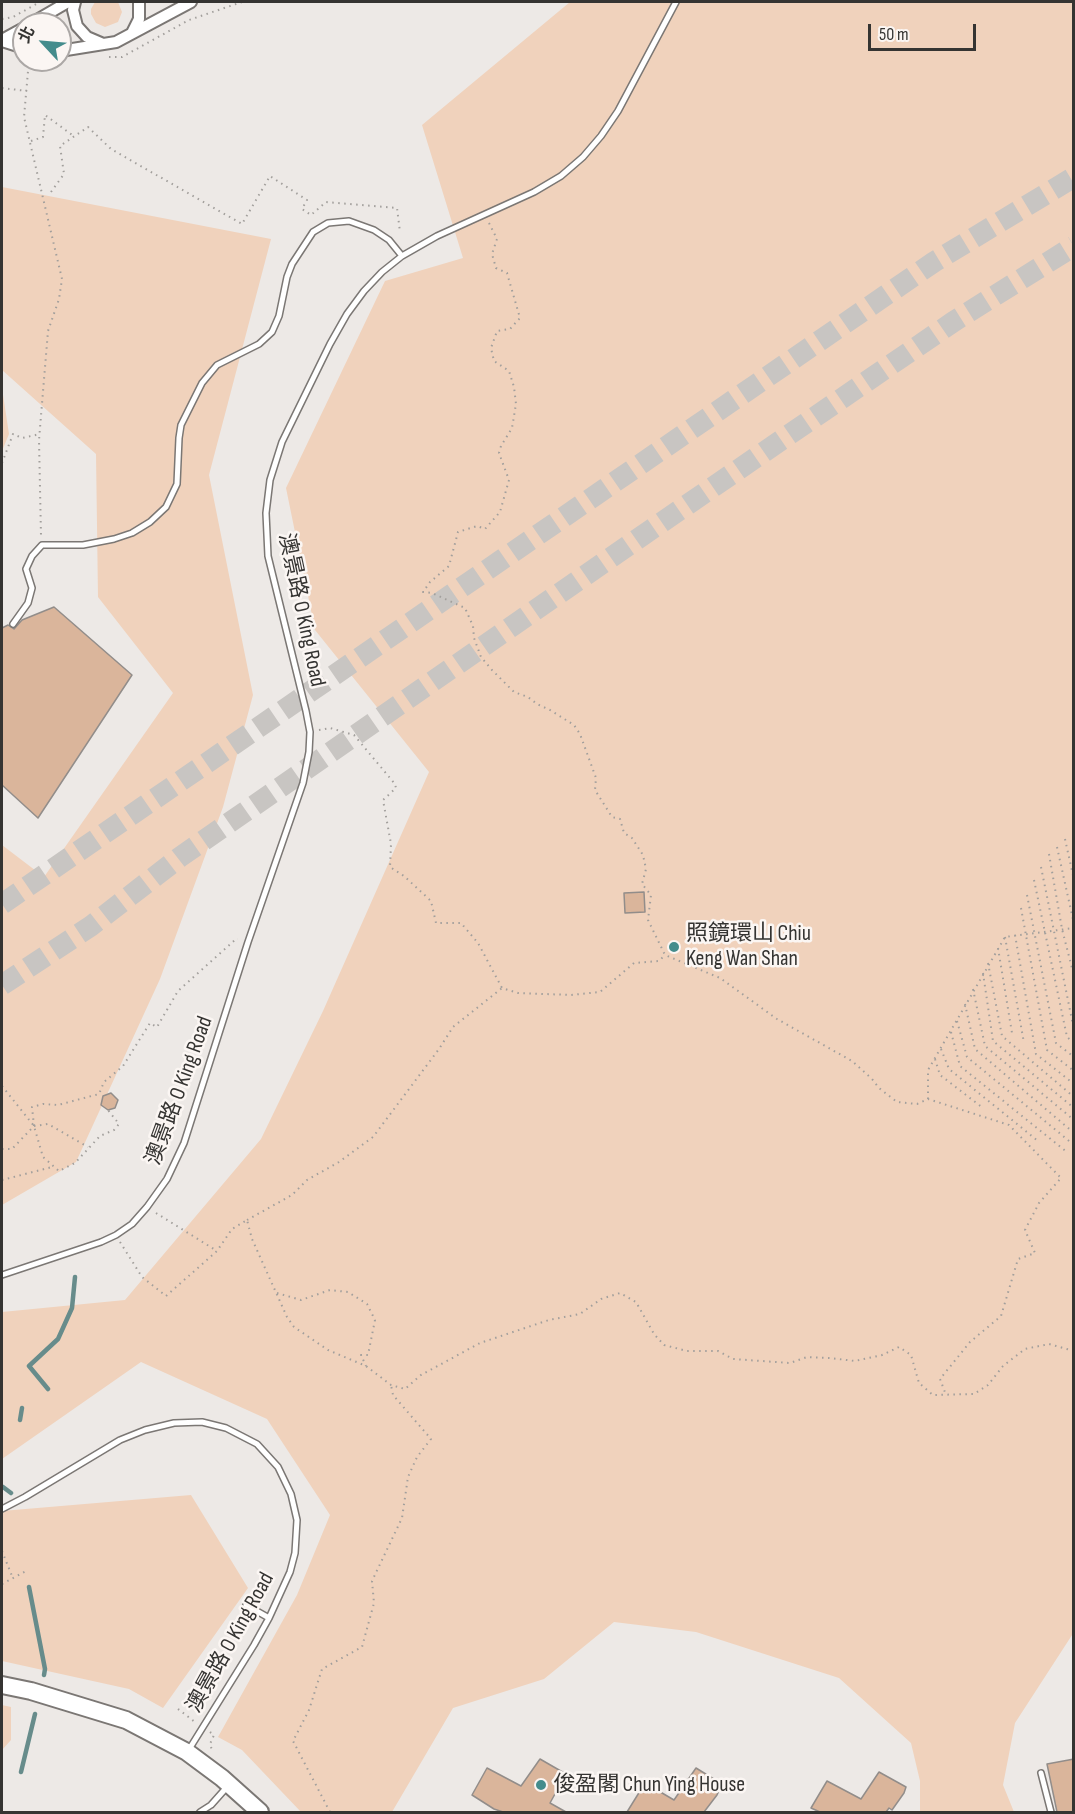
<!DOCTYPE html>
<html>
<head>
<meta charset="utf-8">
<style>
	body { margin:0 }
	#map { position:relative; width:1075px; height:1814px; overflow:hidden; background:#ede9e6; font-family:"Sofia Sans Condensed","Noto Sans TC",sans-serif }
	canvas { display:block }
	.frame { position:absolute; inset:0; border:3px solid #353432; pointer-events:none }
	.north { position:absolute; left:12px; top:12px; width:60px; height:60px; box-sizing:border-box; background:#fbf6f3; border:2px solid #aca8a6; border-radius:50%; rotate:296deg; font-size:16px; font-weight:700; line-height:24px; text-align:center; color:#353432 }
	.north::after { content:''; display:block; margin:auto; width:21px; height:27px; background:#448c8c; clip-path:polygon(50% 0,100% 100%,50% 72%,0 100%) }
	.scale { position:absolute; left:868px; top:24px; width:108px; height:27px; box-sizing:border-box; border:3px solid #353432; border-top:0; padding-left:8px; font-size:18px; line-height:21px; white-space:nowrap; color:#353432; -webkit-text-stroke:4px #fbf6f3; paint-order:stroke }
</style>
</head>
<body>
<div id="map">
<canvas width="1075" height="1814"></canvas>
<div class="frame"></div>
<div class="north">北</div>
<div class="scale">50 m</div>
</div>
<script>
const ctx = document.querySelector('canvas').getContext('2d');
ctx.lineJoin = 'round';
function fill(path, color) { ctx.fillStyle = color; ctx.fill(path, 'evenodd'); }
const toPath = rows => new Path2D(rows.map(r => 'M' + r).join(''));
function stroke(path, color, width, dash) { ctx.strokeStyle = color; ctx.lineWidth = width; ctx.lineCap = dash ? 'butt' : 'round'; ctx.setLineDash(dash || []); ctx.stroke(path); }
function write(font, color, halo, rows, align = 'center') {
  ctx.font = font + ' "Sofia Sans Condensed","Noto Sans TC",sans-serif'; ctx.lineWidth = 5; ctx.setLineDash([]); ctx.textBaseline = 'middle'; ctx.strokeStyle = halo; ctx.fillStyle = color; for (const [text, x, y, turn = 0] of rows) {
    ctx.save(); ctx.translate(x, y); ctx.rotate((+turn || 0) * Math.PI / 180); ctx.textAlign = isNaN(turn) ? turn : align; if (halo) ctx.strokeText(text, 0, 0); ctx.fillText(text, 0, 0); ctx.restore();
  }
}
const green = toPath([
	[95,2,118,2,122,12,118,22,105,27,96,23,91,14,91,9],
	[570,2,1073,2,1074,1632,1015,1723,1003,1785,1014,1812,920,1812,920,1781,911,1743,839,1678,696,1632,614,1622,544,1679,453,1708,392,1812,301,1812,242,1750,218,1737,297,1595,330,1515,267,1419,141,1362,2,1459,2,1312,125,1300,261,1139,323,1011,429,772,315,630,286,488,385,281,463,258,422,125],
	[60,18,66,36,73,44,60,44,60,24,52,24],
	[2,187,271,239,209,475,253,695,223,807,160,979,76,1162,2,1205,2,845,44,877,173,693,98,597,96,454,2,370],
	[2,388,9,434,2,451],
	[191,1495,248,1588,163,1708,129,1689,2,1661,2,1511],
	[2,1705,11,1707,11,1740,2,1750]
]);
const stream = toPath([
	[48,1389,29,1366,58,1339,72,1308,75,1277],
	[20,1420,22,1408],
	[3,1487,11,1493],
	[29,1587,45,1669,44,1675],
	[21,1772,35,1714]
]);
const building = toPath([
	[54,607,132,675,38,818,2,785,2,628,8,625,14,629,22,620,54,607],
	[644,892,645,912,625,913,624,893,644,892],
	[111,1093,118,1100,115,1108,108,1110,101,1105,103,1096,111,1093],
	[540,1759,566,1774,550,1803,566,1812,503,1812,494,1809,472,1795,487,1768,521,1786,540,1759],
	[1074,1759,1074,1812,1057,1812,1047,1764,1074,1759],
	[696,1768,722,1784,717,1795,704,1812,627,1812,645,1783,674,1800,696,1768],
	[879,1772,906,1787,904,1793,892,1810,889,1808,886,1812,820,1812,811,1808,827,1781,861,1799,879,1772]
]);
const highwayTunnel = toPath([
	[2,904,934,262,1074,177],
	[2,985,91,926,180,857,652,529,953,322,1074,246]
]);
const path = toPath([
	[2,19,13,17,40,2],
	[109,57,122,57,189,20,242,2],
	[29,60,24,117,62,279,59,299,48,331,39,440,41,536],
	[43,60,53,61],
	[2,88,27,91],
	[31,141,43,137,45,115,75,137],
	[51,192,64,174,60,146,88,127,111,149,242,224,270,176,307,200,302,209,311,215,326,202,397,208,400,232],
	[489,223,497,239,492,254,496,268,507,273,520,318,510,329,497,331,491,348,494,361,509,371,514,387,516,404,512,428,501,446,499,453,509,480,500,512,485,529,477,526,458,532,449,566,430,582,423,592,432,593,465,608,473,626,474,638,481,657,492,670,514,692,528,697,537,704,550,710,574,725,580,734,596,778,595,790,612,817,620,819,624,833,632,838,643,855,646,869,642,884,651,895,648,920,665,955,720,978,777,1019,852,1061,872,1079,879,1088,897,1102,917,1104,928,1099,1009,1125,1061,1178,1039,1203,1025,1230,1035,1253,1018,1259,1001,1316,970,1342,940,1379,946,1395],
	[2,463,13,434,22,438,40,434],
	[319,730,330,728,354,735,395,784,396,788,383,800,391,844,390,867,404,876,431,901,436,923,461,923,478,943,502,988,518,993,571,995,600,992,634,963,659,961,665,955],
	[1065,839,1074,880],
	[1057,847,1074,924],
	[1049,854,1062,929,1074,976],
	[1041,867,1074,1030],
	[1034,880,1067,1037,1074,1043],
	[1027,895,1056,1043,1074,1057],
	[1021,908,1047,1050,1074,1071],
	[1015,935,1036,1054,1074,1084],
	[1005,937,1024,1043],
	[998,948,1012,1033],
	[988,963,1002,1036,1074,1097],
	[983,973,993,1041,1074,1108],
	[973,989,985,1046,1074,1120],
	[965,1004,975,1049,1074,1133],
	[957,1021,967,1057,1074,1145],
	[951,1032,960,1066,1068,1153],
	[941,1049,949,1069,1038,1141],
	[935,1059,940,1075,983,1108],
	[2,1086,34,1126,43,1157,59,1171,75,1163,100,1136,114,1130,119,1124,108,1110],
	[928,1099,928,1070,1005,937,1074,928],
	[34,1126,48,1124,88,1147],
	[2,1149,12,1149,34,1126,32,1107,43,1104,58,1105,99,1094,104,1082,123,1066,150,1023,157,1027,178,991,236,939,238,939],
	[2,1180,52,1167],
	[156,1213,217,1251],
	[247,1220,292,1195,307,1180,339,1162,373,1137,439,1049,453,1027,502,988],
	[120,1242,142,1277,166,1296,217,1251,232,1229,247,1220,252,1239,287,1317,294,1327,328,1350,366,1366,391,1385,405,1389,421,1375,480,1343,549,1320,580,1314,601,1299,620,1293,636,1302,654,1334,664,1345,687,1351,718,1351,733,1359,790,1363,807,1357,830,1358,855,1361,882,1355,899,1347,911,1355,919,1383,933,1395,974,1394,988,1385,1003,1366,1025,1349,1049,1344,1074,1351],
	[277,1293,301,1300,330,1290,348,1292,367,1304,375,1320,368,1355,361,1355,366,1366],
	[2,1551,12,1576],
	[2,1584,28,1570],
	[178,1709,195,1722],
	[210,1732,214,1735,210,1744,212,1750],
	[330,1812,293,1741,309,1710,322,1669,362,1647,374,1603,372,1581,402,1518,408,1477,417,1457,431,1439,393,1395,391,1385]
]);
const lane = toPath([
	[13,624,28,603,32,588,26,569,32,556,42,545,83,545,114,539,132,533,150,522,166,507,177,484,179,438,181,425,202,383,217,365,259,344,272,332,279,316,287,277,292,264,313,232,328,223,349,221,374,230,389,240,402,256],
	[2,1275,101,1242,116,1235,132,1224,147,1207,167,1179,184,1143,248,942,303,783,309,752,310,732,306,711,268,556,266,513,270,480,282,442,330,344,347,314,364,291,382,272,402,256,437,236,534,192,561,176,583,157,601,136,618,111,676,2],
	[2,1509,25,1497,120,1440,145,1430,174,1423,202,1422,226,1428,257,1444,278,1467,291,1494,297,1520,295,1553,290,1572,269,1618,254,1645,188,1751],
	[246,1605,269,1618],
	[1041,1773,1051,1812],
	[200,1812,211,1805,227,1787]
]);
const street = toPath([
	[75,2,73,10,77,26,87,37,101,43],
	[30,24,68,2],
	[132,33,139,19,139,2],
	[2,40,24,28],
	[2,41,24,48],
	[60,51,116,42,191,2]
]);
const secondary = toPath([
	[2,1685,31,1691,126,1720,187,1752,222,1778,260,1812]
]);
const markers = [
	[674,947,6,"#448c8c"],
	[541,1785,6,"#448c8c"]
];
const streetNames = [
	["澳景路 O King Road",301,610,78],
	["澳景路 O King Road",180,1091,-70],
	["澳景路 O King Road",231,1643,-61]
];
const poiNames = [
	["照鏡環山 Chiu",686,934],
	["Keng Wan Shan",686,959],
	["俊盈閣 Chun Ying House",553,1785]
];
fill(green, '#f0d2bc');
stroke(stream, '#678c8b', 4.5);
fill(building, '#dab59b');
stroke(building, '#928d8a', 1.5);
stroke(highwayTunnel, '#c8c5c2', 21, [21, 10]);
stroke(lane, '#7b7774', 8);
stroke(street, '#7b7774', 14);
stroke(secondary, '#7b7774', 20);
stroke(path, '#a29f9c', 2, [1.5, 4.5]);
stroke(lane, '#fff', 5);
stroke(street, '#fff', 10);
stroke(secondary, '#fff', 16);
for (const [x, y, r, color] of markers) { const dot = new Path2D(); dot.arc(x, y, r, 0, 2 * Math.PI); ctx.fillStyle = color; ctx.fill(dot); stroke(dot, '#fbf6f3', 2); }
write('22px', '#353432', '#fbf6f3', streetNames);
write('22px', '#353432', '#fbf6f3', poiNames, 'left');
</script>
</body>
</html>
